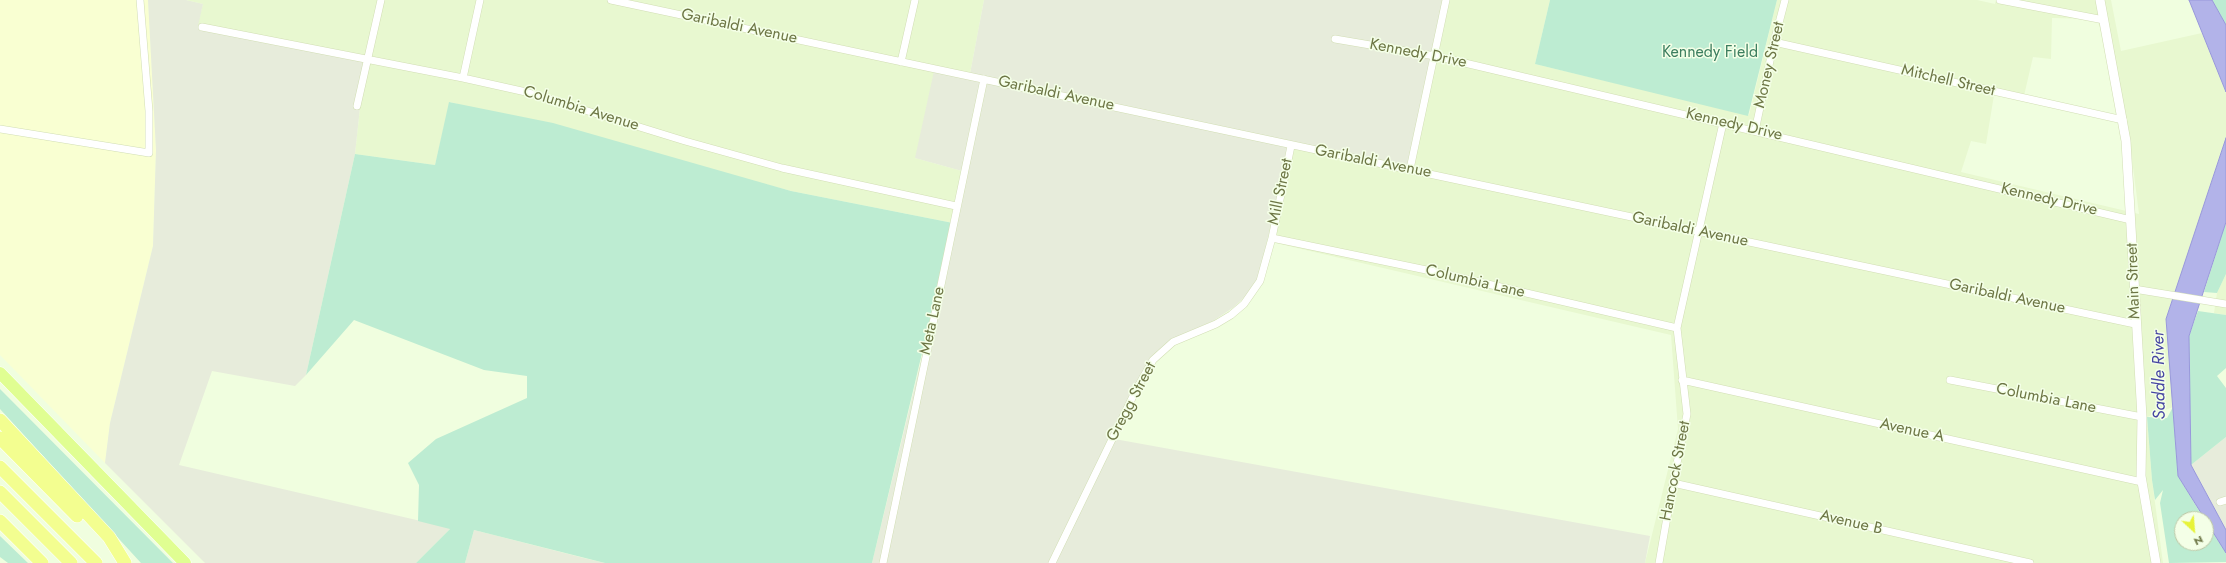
<!DOCTYPE html>
<html>
<head>
<meta charset="utf-8">
<style>
	body { margin:0 }
	#map { position:relative; width:2226px; height:563px; overflow:hidden; background:#f0fedf; font-family:Jost,sans-serif }
	canvas { display:block }
	.north { position:absolute; left:2174px; top:511px; width:40px; height:40px; box-sizing:border-box; background:#f4ffe7; border:1px solid #bec8a6; border-radius:50%; rotate:154deg; font-size:11px; font-weight:700; line-height:16px; text-align:center; color:#6d7645 }
	.north::after { content:''; display:block; margin:auto; width:14px; height:18px; background:#e7f339; clip-path:polygon(50% 0,100% 100%,50% 72%,0 100%) }
</style>
</head>
<body>
<div id="map">
<canvas width="2226" height="563"></canvas>
<div class="north">N</div>
</div>
<script>
const ctx = document.querySelector('canvas').getContext('2d');
ctx.lineJoin = 'round';
function fill(path, color) { ctx.fillStyle = color; ctx.fill(path, 'evenodd'); }
const toPath = rows => new Path2D(rows.map(r => 'M' + r).join(''));
function stroke(path, color, width, dash) { ctx.strokeStyle = color; ctx.lineWidth = width; ctx.lineCap = dash ? 'butt' : 'round'; ctx.setLineDash(dash || []); ctx.stroke(path); }
function write(font, color, halo, rows, align = 'center') {
  ctx.font = font + ' Jost,sans-serif'; ctx.lineWidth = 3; ctx.setLineDash([]); ctx.textBaseline = 'middle'; ctx.strokeStyle = halo; ctx.fillStyle = color; for (const [text, x, y, turn = 0] of rows) {
    ctx.save(); ctx.translate(x, y); ctx.rotate((+turn || 0) * Math.PI / 180); ctx.textAlign = isNaN(turn) ? turn : align; if (halo) ctx.strokeText(text, 0, 0); ctx.fillText(text, 0, 0); ctx.restore();
  }
}
const residential = toPath([
	[186,0,984,0,969,79,915,158,962,171,953,223,791,191,450,102,435,165,355,154,365,61,197,26,203,4],
	[1443,0,1550,0,1535,64,1749,115,1777,0,1977,0,1995,4,1996,0,2111,0,2121,51,2202,33,2226,92,2226,138,2166,319,2173,407,2147,417,2152,480,2163,563,1645,563,1678,429,1671,335,1267,241,1292,147],
	[2052,18,2097,19,2111,62,2132,159,2139,214,1961,172,1971,141,1986,144,1994,95,2023,100,2033,57,2051,59],
	[2226,274,2226,315,2214,313,2217,293]
]);
const commercial = toPath([
	[0,0,148,0,156,150,153,246,110,423,105,463,0,355]
]);
const industrial = toPath([
	[148,0,186,0,203,4,198,26,365,61,355,154,306,375,295,386,212,371,179,465,451,528,416,563,205,563,105,463,110,423,153,246,156,150],
	[984,0,1443,0,1410,171,1292,147,1267,241,1263,266,1253,289,1234,307,1213,321,1171,340,1150,358,1109,438,1650,536,1645,563,872,563,932,315,962,171,915,158,934,71,969,79],
	[2226,437,2226,530,2191,465],
	[474,530,584,558,605,563,465,563]
]);
const green = toPath([
	[1550,0,1777,0,1748,116,1535,64],
	[2212,0,2226,0,2226,25],
	[449,102,553,123,791,191,953,223,872,563,605,563,474,530,465,563,416,563,450,529,418,521,419,485,408,463,436,439,527,398,527,376,484,370,354,320,306,375,355,154,435,165],
	[2226,222,2226,274,2217,293,2204,292],
	[2198,311,2226,315,2226,368,2217,376,2226,388,2226,437,2191,465,2189,336],
	[0,389,173,563,141,563,0,409],
	[2173,407,2178,476,2204,519,2182,519,2182,543,2206,543,2206,521,2226,553,2226,562,2169,563,2160,503,2163,490,2155,500,2152,480,2147,417,2167,418],
	[0,536,28,563,8,563,0,557]
]);
const water = toPath([
	[2189,0,2212,0,2226,25,2226,92,2189,0],
	[2226,138,2226,222,2189,336,2191,465,2226,530,2226,553,2178,476,2166,319,2226,138]
]);
const minor = toPath([
	[611,0,2135,324],
	[2000,0,2104,20],
	[202,27,463,78,526,92,685,141,782,168,956,206],
	[1335,39,1435,56,2131,220],
	[1774,42,2123,120],
	[901,62,915,0],
	[463,78,480,0],
	[357,106,381,0],
	[0,129,149,153,149,111,140,0],
	[1755,131,1774,42,1785,0],
	[1410,169,1446,0],
	[1272,238,1436,272,1677,328],
	[2134,289,2226,304],
	[1682,380,2142,482],
	[1950,380,2142,417],
	[1673,483,2030,563],
	[2220,502,2226,500],
	[883,563,984,79],
	[1052,563,1136,390,1153,360,1173,342,1216,324,1231,315,1244,304,1260,281,1272,238,1291,146],
	[1659,563,1673,483,1687,414,1677,328,1723,123]
]);
const tertiary = toPath([
	[2100,0,2126,141,2142,417,2141,476,2156,563]
]);
const trunk = toPath([
	[0,373,185,563]
]);
const motorway = toPath([
	[0,420,109,537,125,563],
	[0,438,77,516],
	[0,467,96,563],
	[0,492,71,563],
	[0,521,42,563]
]);
const streetNames = [
	["Garibaldi Avenue",739,27,12],
	["Kennedy Drive",1418,54,11],
	["Money Street",1770,65,-77],
	["Mitchell Street",1948,81,13],
	["Garibaldi Avenue",1056,94,12],
	["Columbia Avenue",581,109,17],
	["Kennedy Drive",1734,125,13],
	["Garibaldi Avenue",1373,162,11],
	["Mill Street",1281,192,-78],
	["Kennedy Drive",2049,200,13],
	["Garibaldi Avenue",1690,230,12],
	["Main Street",2134,281,-92],
	["Columbia Lane",1475,282,13],
	["Garibaldi Avenue",2007,297,12],
	["Meta Lane",933,321,-78],
	["Columbia Lane",2046,399,11],
	["Gregg Street",1132,402,-62],
	["Avenue A",1912,431,12],
	["Hancock Street",1676,471,-79],
	["Avenue B",1851,523,13]
];
const parkNames = [
	["Kennedy Field",1710,53]
];
const waterNames = [
	["Saddle River",2160,375,-91]
];
fill(residential, '#e8f8d0');
fill(commercial, '#f9ffd2');
fill(industrial, '#e7ecdb');
fill(green, '#bdecd2');
fill(water, '#b2b3e9');
stroke(water, '#9898db', 1);
stroke(minor, '#d2deb5', 8);
stroke(tertiary, '#d2deb5', 10);
stroke(trunk, '#fff', 13);
stroke(motorway, '#fff', 14);
stroke(minor, '#fff', 7);
stroke(tertiary, '#fff', 9);
stroke(trunk, '#e0fe92', 12);
stroke(motorway, '#f3fe90', 13);
write('16px', '#6d7645', '#f4ffe7', streetNames);
write('16px', '#3c7e5f', '#f4ffe7', parkNames);
write('italic 17px', '#4544a2', '#f4ffe7', waterNames);
</script>
</body>
</html>
